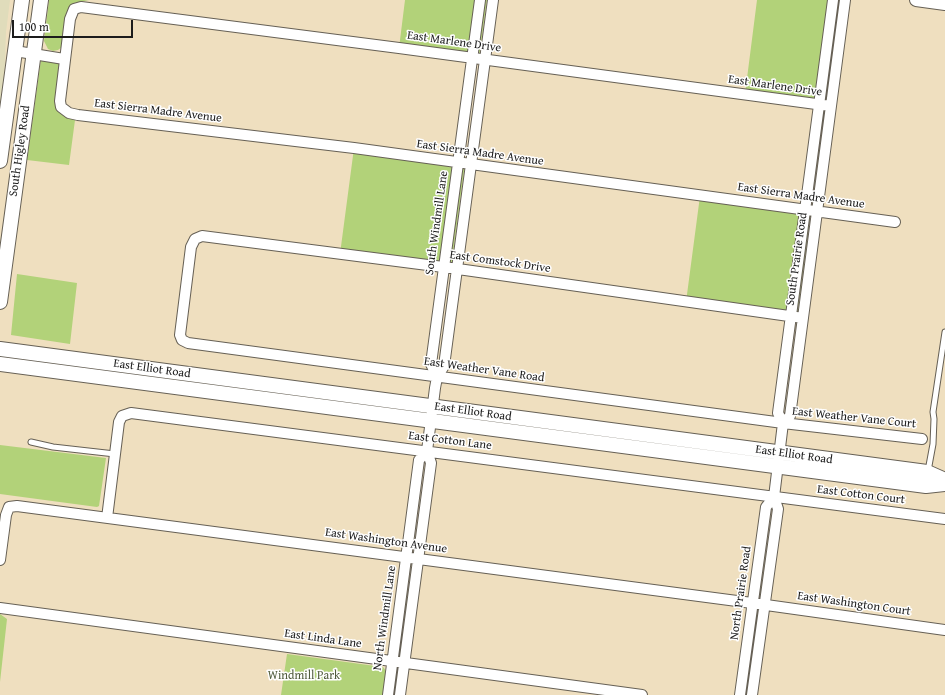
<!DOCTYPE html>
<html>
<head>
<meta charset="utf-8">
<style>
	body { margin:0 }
	#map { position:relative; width:945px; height:695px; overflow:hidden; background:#efdfbf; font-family:"Gentium Book Plus",serif }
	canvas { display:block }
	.scale { position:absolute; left:12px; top:20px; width:121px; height:18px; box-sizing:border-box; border:2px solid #1c1c1c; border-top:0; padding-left:5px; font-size:12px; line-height:14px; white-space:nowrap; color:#1c1c1c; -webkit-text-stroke:3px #fff; paint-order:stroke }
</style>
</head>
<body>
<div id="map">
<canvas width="945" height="695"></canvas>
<div class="scale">100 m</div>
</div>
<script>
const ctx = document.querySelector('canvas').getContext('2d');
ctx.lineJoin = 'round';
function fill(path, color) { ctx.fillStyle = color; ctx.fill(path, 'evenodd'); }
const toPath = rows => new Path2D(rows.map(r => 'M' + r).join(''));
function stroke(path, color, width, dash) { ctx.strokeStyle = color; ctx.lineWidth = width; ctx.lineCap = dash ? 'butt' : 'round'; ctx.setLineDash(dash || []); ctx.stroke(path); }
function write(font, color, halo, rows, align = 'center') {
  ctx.font = font + ' "Gentium Book Plus",serif'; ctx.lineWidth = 3; ctx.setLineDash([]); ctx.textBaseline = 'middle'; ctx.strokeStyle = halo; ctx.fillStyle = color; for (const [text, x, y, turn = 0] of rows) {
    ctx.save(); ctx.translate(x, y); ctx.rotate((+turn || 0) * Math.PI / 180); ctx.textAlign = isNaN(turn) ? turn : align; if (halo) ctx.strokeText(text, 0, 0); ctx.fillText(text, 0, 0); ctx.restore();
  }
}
const built = toPath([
	[0,0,10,0,6,32,5,65,0,106]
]);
const green = toPath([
	[49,0,89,0,74,3,69,8,67,12,65,23,62,47,58,50,53,51,48,49,44,41],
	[405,0,487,0,479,58,399,48],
	[757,0,839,0,824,105,745,94],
	[41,59,60,62,55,99,55,106,59,112,66,117,75,120,69,165,27,160],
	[354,148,465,164,451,268,340,254],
	[700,196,811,211,797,317,686,302],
	[17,274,77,283,70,344,11,335],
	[0,445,106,458,99,506,97,507,0,494],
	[0,614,7,619,0,682],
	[287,654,383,667,387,672,385,695,281,695]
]);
const service = toPath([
	[31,442,53,447,115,454],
	[928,471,933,444,934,419,933,412,945,332]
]);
const minor = toPath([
	[15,51,64,59],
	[831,106,399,48,81,7,74,9,70,19,60,101,61,107,69,113,78,115,354,148,895,222],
	[803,318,451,268,202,236,195,239,191,247,180,335,182,340,188,343,783,423,922,439],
	[437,377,431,364,480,0],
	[783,423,778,413,833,0],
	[107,518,119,422,122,416,131,413,945,519],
	[0,560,6,515,9,507,17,506,752,603,945,630],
	[0,608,642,695],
	[388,695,419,460,427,451],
	[400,695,431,463,427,451,435,388,437,377,444,366,493,0],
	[740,695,766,507,774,497],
	[752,695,778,509,774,497,783,423,790,416,845,0]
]);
const tertiary = toPath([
	[916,0,945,4]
]);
const secondary = toPath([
	[0,161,22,0],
	[0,302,41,0],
	[0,349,927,472,945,480],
	[0,364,926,486,945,484]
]);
const streetNames = [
	["East Marlene Drive",454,42,8],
	["East Marlene Drive",775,86,8],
	["East Sierra Madre Avenue",158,111,7],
	["South Higley Road",20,151,-82],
	["East Sierra Madre Avenue",480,153,8],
	["East Sierra Madre Avenue",801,196,8],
	["South Windmill Lane",437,223,-82],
	["South Prairie Road",797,259,-82],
	["East Comstock Drive",500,262,8],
	["East Elliot Road",152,369,8],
	["East Weather Vane Road",484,370,8],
	["East Elliot Road",473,412,8],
	["East Weather Vane Court",854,418,6],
	["East Cotton Lane",450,441,7],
	["East Elliot Road",794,455,8],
	["East Cotton Court",861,495,7],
	["East Washington Avenue",386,541,8],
	["North Prairie Road",741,593,-82],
	["East Washington Court",854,604,8],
	["North Windmill Lane",385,618,-82],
	["East Linda Lane",323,639,8]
];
const parkNames = [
	["Windmill Park",304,676]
];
fill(built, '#e0dcbb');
fill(green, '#b2d279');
stroke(service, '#666055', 7);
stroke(minor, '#666055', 12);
stroke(tertiary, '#666055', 14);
stroke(secondary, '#666055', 16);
stroke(service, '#fff', 5);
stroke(minor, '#fff', 10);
stroke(tertiary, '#fff', 12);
stroke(secondary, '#fff', 14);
write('12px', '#1c1c1c', '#fff', streetNames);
write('12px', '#505c3d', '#fff', parkNames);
</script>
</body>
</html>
